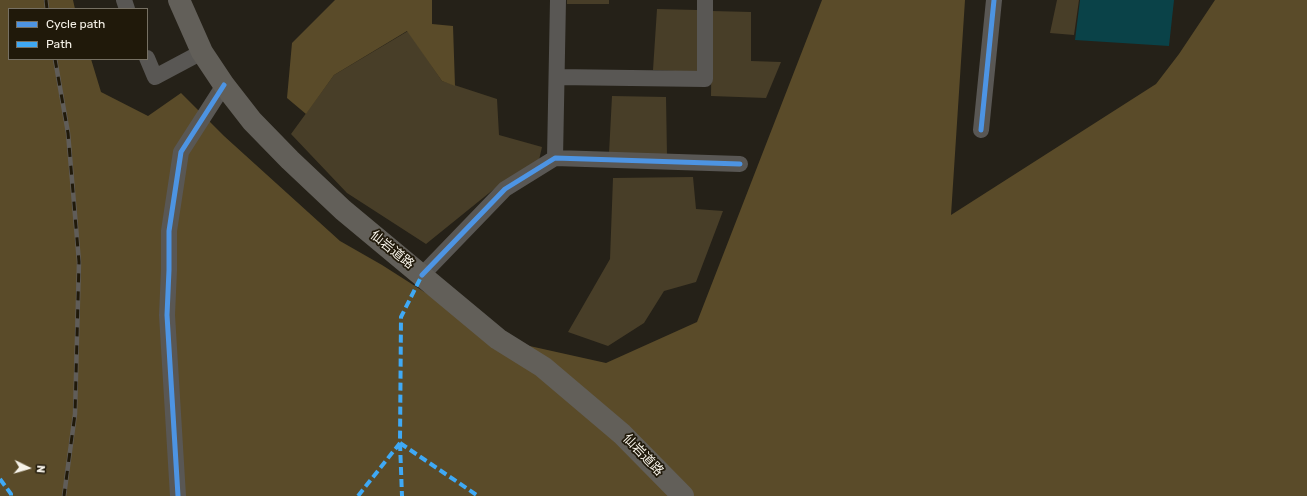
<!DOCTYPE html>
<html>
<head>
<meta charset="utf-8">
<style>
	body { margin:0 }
	#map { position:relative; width:1307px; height:496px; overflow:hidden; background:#252118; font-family:Rubik,sans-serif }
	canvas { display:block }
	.legend { position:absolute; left:8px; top:8px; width:140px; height:52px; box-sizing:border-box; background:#20190a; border:1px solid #767063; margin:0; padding:5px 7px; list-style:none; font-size:12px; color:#f6f2e8 }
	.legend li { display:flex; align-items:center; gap:8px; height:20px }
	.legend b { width:20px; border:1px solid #767063 }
	.north { position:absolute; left:8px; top:448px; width:40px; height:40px; -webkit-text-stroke:3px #20190a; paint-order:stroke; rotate:95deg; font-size:11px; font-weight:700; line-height:16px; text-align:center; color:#f6f2e8 }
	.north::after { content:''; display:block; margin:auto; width:14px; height:18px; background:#f6f2e8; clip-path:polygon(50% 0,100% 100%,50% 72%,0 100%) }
</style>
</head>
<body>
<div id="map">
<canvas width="1307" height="496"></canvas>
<ul class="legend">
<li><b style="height:5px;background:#4d94e3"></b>Cycle path</li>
<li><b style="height:5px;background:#3fa9f5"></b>Path</li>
</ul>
<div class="north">N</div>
</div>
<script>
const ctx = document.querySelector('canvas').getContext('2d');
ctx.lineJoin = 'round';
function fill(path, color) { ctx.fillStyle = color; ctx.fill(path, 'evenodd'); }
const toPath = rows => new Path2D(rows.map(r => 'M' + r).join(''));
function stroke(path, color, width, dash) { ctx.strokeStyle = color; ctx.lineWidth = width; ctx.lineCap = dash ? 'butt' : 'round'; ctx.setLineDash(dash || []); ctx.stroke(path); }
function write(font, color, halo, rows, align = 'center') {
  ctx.font = font + ' Rubik,"Noto Sans JP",sans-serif'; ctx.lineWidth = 3.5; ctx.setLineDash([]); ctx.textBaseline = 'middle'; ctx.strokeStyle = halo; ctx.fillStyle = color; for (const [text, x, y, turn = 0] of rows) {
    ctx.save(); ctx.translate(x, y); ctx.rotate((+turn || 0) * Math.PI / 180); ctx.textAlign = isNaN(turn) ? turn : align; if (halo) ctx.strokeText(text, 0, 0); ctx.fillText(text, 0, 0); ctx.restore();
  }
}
const green = toPath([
	[567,0,609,0,609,4,567,4],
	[1057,0,1079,0,1074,35,1050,33],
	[657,9,697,10,697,72,653,70],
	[712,11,751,12,751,61,781,62,766,98,711,96],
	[408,31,442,81,497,99,499,135,542,147,539,160,499,185,426,244,347,193,291,134,334,75],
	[612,96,666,97,667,156,609,154],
	[693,177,696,209,723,211,696,282,664,291,644,323,608,346,568,332,610,259,613,178]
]);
const forest = toPath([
	[0,0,73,0,75,9,9,9,9,59,91,59,101,92,148,116,181,93,224,136,340,241,382,265,498,339,606,363,697,322,822,0,965,0,951,215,1156,84,1179,54,1215,0,1307,0,1307,496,0,496],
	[335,0,432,0,432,24,453,26,455,86,442,81,407,31,334,75,306,114,287,98,292,43]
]);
const water = toPath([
	[1080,0,1174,0,1169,46,1075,40]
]);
const minor = toPath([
	[124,0,127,9],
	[147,58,155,77,202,52],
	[557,77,705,79,705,0],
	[981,130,994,0],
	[555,158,558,0],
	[422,275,505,189,555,158,740,164],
	[178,496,167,315,169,270,169,231,181,152,224,85]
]);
const trunk = toPath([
	[179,0,202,52,224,85,252,121,290,160,343,210,498,339,543,367,622,434,683,496]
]);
const rail = toPath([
	[46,0,47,9],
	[55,59,68,133,79,262,75,414,64,496]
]);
const quiet = toPath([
	[400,443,478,496],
	[400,443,402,496],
	[0,479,11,494,11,496],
	[358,496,400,443,401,317,422,275]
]);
const cycleway = toPath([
	[981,130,994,0],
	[422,275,505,189,555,158,740,164],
	[178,496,167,315,169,270,169,231,181,152,224,85]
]);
const streetNames = [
	["仙岩道路",392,250,39],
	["仙岩道路",643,455,46]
];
fill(green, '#483e28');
fill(forest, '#5a4b29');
fill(water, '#0a4248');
stroke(minor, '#595754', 16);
stroke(trunk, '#625f59', 22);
stroke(rail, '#605d59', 4.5);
stroke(rail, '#20190a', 3, [9]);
stroke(quiet, '#3fa9f5', 4, [8, 4]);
stroke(cycleway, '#4d94e3', 5);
write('13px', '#f6f2e8', '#20190a', streetNames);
</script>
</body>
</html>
